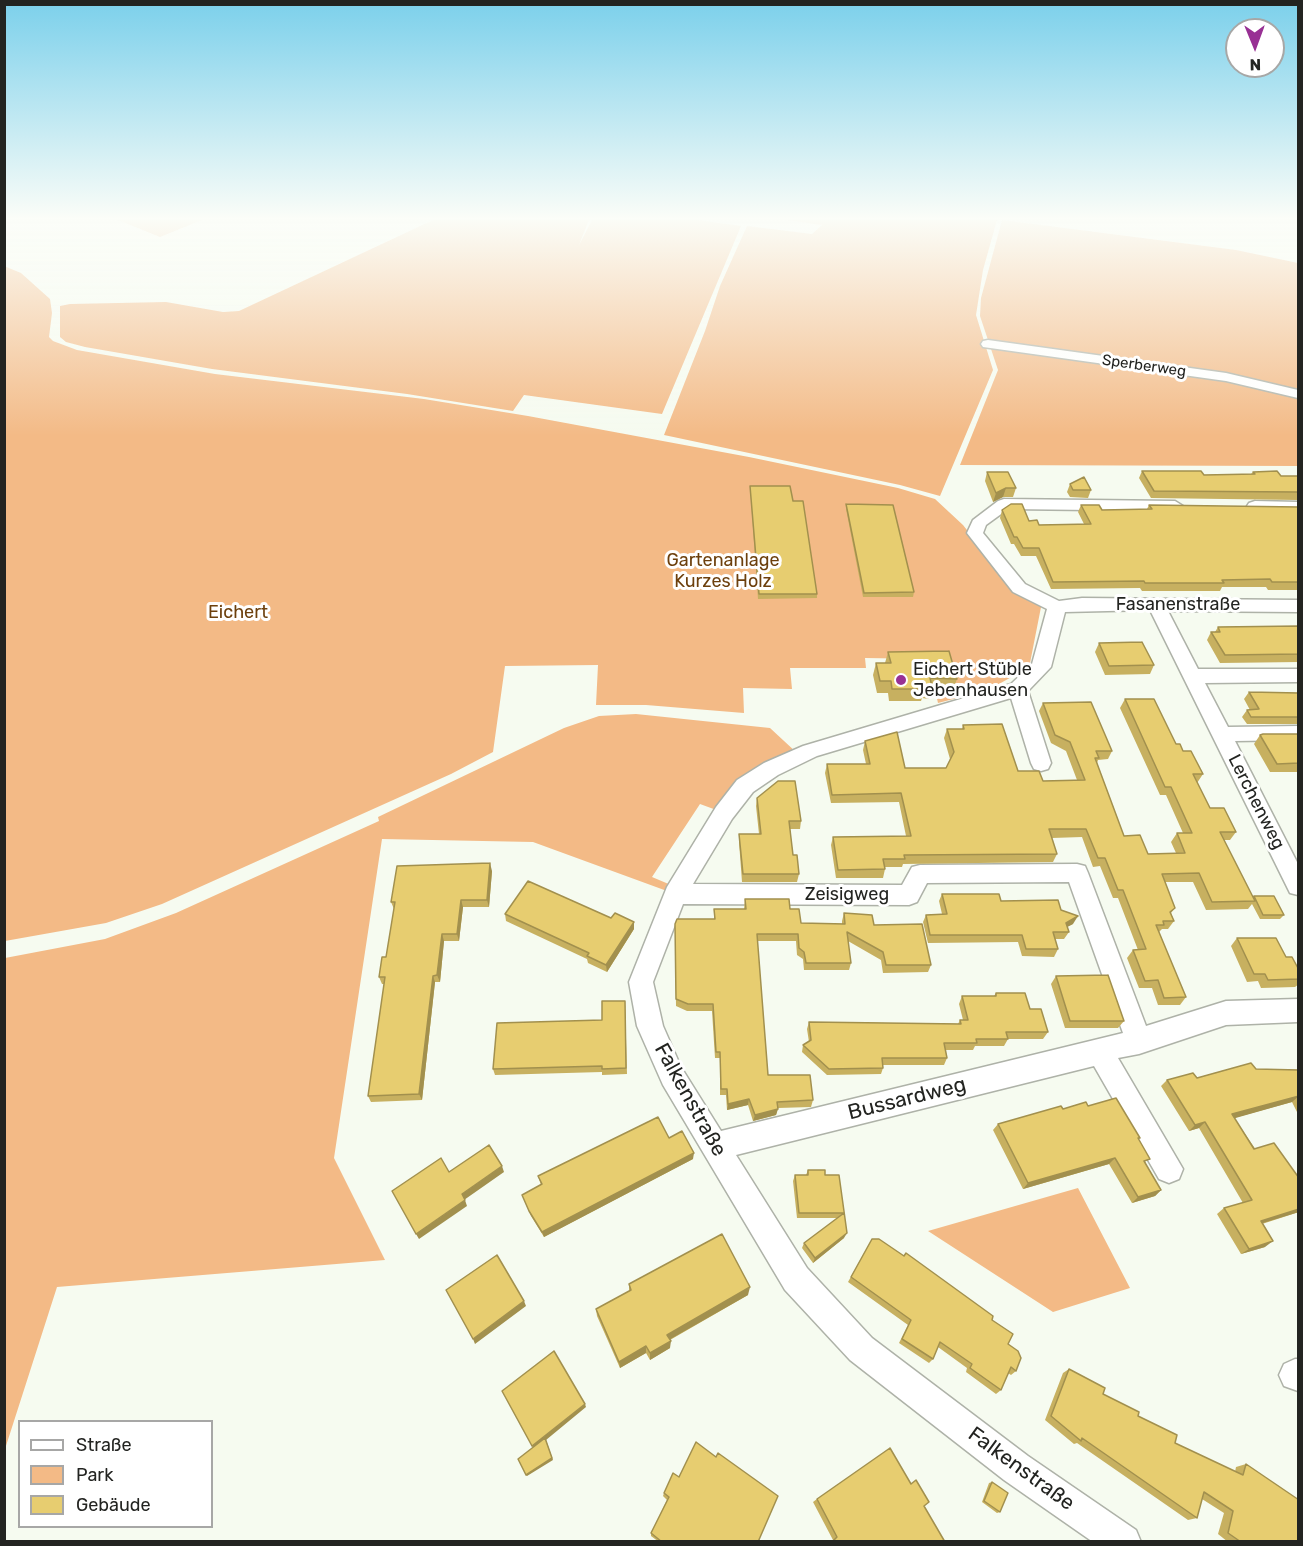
<!DOCTYPE html>
<html>
<head>
<meta charset="utf-8">
<style>
	body { margin:0 }
	#map { position:relative; width:1303px; height:1546px; overflow:hidden; background:#f6fbf0; font-family:Rubik,sans-serif }
	canvas { display:block }
	.frame { position:absolute; inset:0; border:6px solid #232421; pointer-events:none }
	.legend { position:absolute; left:18px; top:1420px; width:195px; height:108px; box-sizing:border-box; background:#fff; border:2px solid #a7a7a6; margin:0; padding:8px 10px; list-style:none; font-size:18px; color:#232421 }
	.legend li { display:flex; align-items:center; gap:12px; height:30px }
	.legend b { width:30px; border:2px solid #a7a7a6 }
	.north { position:absolute; left:1225px; top:18px; width:60px; height:60px; box-sizing:border-box; background:#fff; border:2px solid #a7a7a6; border-radius:50%; rotate:179deg; font-size:16px; font-weight:700; line-height:24px; text-align:center; color:#232421 }
	.north::after { content:''; display:block; margin:auto; width:21px; height:27px; background:#983094; clip-path:polygon(50% 0,100% 100%,50% 72%,0 100%) }
</style>
</head>
<body>
<div id="map">
<canvas width="1303" height="1546"></canvas>
<div class="frame"></div>
<ul class="legend">
<li><b style="height:8px;background:#fff"></b>Straße</li>
<li><b style="height:16px;background:#f3ba86"></b>Park</li>
<li><b style="height:16px;background:#e7cd70"></b>Gebäude</li>
</ul>
<div class="north">N</div>
</div>
<script>
const ctx = document.querySelector('canvas').getContext('2d');
ctx.lineJoin = 'round';
function fill(path, color) { ctx.fillStyle = color; ctx.fill(path, 'evenodd'); }
const toPath = rows => new Path2D(rows.map(r => 'M' + r).join(''));
function stroke(path, color, width, dash) { ctx.strokeStyle = color; ctx.lineWidth = width; ctx.lineCap = dash ? 'butt' : 'round'; ctx.setLineDash(dash || []); ctx.stroke(path); }
function write(font, color, halo, rows, align = 'center') {
  ctx.font = font + ' Rubik,sans-serif'; ctx.lineWidth = 6; ctx.setLineDash([]); ctx.textBaseline = 'middle'; ctx.strokeStyle = halo; ctx.fillStyle = color; for (const [text, x, y, turn = 0] of rows) {
    ctx.save(); ctx.translate(x, y); ctx.rotate((+turn || 0) * Math.PI / 180); ctx.textAlign = isNaN(turn) ? turn : align; if (halo) ctx.strokeText(text, 0, 0); ctx.fillText(text, 0, 0); ctx.restore();
  }
}
const green = toPath([
	[118,220,202,220,160,237],
	[433,220,589,220,579,245,592,220,698,220,741,226,662,414,524,395,513,411,407,394,212,369,85,347,66,342,60,337,60,306,70,304,166,302,223,312,239,311],
	[787,220,997,220,983,270,976,315,993,370,940,496,900,485,664,435,705,331,720,286,747,226,812,234,822,225],
	[1002,220,1236,250,1298,263,1298,393,1271,387,1298,395,1298,466,960,465,998,370,980,316,981,298],
	[4,266,21,273,50,299,52,313,49,337,53,341,77,350,215,374,424,399,528,416,749,457,898,488,935,499,963,525,1015,591,1042,602,1030,663,1017,674,988,690,938,703,928,659,865,658,866,668,790,668,792,689,743,688,744,713,646,705,596,705,598,665,505,666,493,752,451,774,162,904,106,923,5,941],
	[636,714,770,728,797,753,719,811,700,804,652,877,671,885,667,891,533,842,382,839,334,1158,385,1260,57,1287,5,1449,5,958,105,939,176,913,379,821,378,817,564,728,599,716],
	[1078,1188,1130,1288,1053,1312,928,1231]
]);
const street = toPath([
	[988,340,1226,373,1298,390,1298,398,1226,381,983,347,981,344,983,341,988,340],
	[1004,499,1175,501,1183,506,1175,511,1008,509,986,525,983,533,1025,584,1059,601,1082,598,1298,600,1298,612,1168,611,1198,669,1298,669,1298,682,1205,683,1228,727,1298,726,1298,740,1235,741,1298,864,1298,895,1290,893,1150,610,1065,612,1051,667,1028,691,1051,763,1048,769,1041,771,1034,769,1031,763,1011,698,817,756,778,775,753,792,732,819,693,884,902,885,912,867,920,865,1077,864,1085,866,1088,873,1146,1026,1226,1001,1298,999,1298,1022,1226,1025,1139,1054,1118,1058,1183,1169,1179,1179,1169,1183,1159,1179,1094,1066,736,1155,807,1268,872,1338,1028,1456,1136,1530,1141,1542,1093,1542,1004,1480,850,1360,785,1290,663,1085,637,1026,629,982,667,887,716,807,737,780,764,763,803,746,1011,684,1032,664,1047,609,1013,592,967,533,973,520,998,501,1004,499],
	[1069,882,1123,1033,721,1131,681,1067,663,1026,653,982,683,904,909,905,917,902,927,883,1069,882],
	[1255,501,1298,502,1298,512,1249,509,1247,506,1249,503,1255,501],
	[1295,1359,1298,1359,1298,1391,1284,1386,1279,1375,1284,1364,1295,1359]
]);
const wall = toPath([
	[1142,471,1204,475,1251,474,1253,472,1281,476,1299,476,1299,502,1298,500,1151,498,1139,478],
	[987,472,1016,488,1013,497,1003,497,993,502,985,481],
	[1070,484,1091,490,1088,498,1070,497,1067,492],
	[750,486,793,501,817,594,817,598,758,599],
	[846,504,914,592,913,597,863,597,846,509],
	[1081,505,1102,510,1147,509,1149,505,1299,507,1299,590,1268,590,1266,587,1222,587,1220,591,1142,591,1140,588,1051,589,1036,556,1021,556,1014,544,1011,544,1000,518,1002,510,1039,525,1084,524,1078,512],
	[1299,626,1299,662,1220,663,1207,640,1211,632,1215,632,1218,627],
	[1099,643,1154,665,1150,674,1105,675,1095,652],
	[888,652,957,679,953,690,931,690,929,699,922,698,921,701,889,701,888,693,877,693,873,675,876,663,885,663],
	[1249,692,1299,693,1299,725,1298,724,1247,724,1242,717,1247,710,1250,710,1244,699],
	[1125,699,1176,744,1203,774,1197,783,1210,808,1236,832,1230,840,1224,840,1253,898,1254,896,1284,915,1280,919,1260,919,1252,904,1248,909,1206,910,1193,882,1165,882,1175,908,1171,913,1174,921,1168,929,1162,929,1159,932,1186,997,1180,1005,1158,1005,1152,988,1139,988,1127,958,1133,950,1138,950,1118,898,1113,898,1100,866,1093,867,1082,837,1052,838,1057,854,1053,862,903,864,902,867,885,867,885,869,883,878,836,878,831,845,833,837,906,836,899,802,831,803,825,773,827,764,866,764,863,750,865,741,905,768,946,768,950,759,944,738,947,729,962,729,963,725,1018,771,1043,781,1077,780,1066,751,1051,743,1039,711,1043,703,1112,751,1108,759,1098,760,1097,763,1124,836,1148,854,1176,853,1171,842,1177,833,1183,833,1166,795,1160,795,1120,708],
	[1260,735,1299,736,1299,772,1270,772,1254,744],
	[757,798,801,821,800,829,790,829,793,855,799,874,797,882,742,882,739,842,739,834,759,834,756,806],
	[492,871,489,907,463,907,459,941,444,941,440,982,435,982,422,1100,371,1102,368,1096,384,984,382,984,379,977,386,957,394,909,391,902],
	[942,894,1061,910,1073,924,1067,927,1069,932,1064,939,1055,939,1058,949,1054,957,1022,956,1018,942,928,943,923,922,926,915,942,914,939,901],
	[745,899,790,909,801,923,842,924,842,921,844,913,874,925,931,965,928,972,883,973,881,960,848,941,851,963,849,970,804,970,803,959,797,955,796,941,757,941,768,1075,813,1100,811,1107,778,1108,776,1115,753,1121,748,1105,727,1110,726,1095,720,1095,720,1058,715,1058,712,1011,687,1011,676,1006,675,932,714,919,714,909,744,909],
	[505,914,634,929,607,972,588,963,587,959,506,921],
	[1237,938,1286,957,1299,970,1299,984,1295,987,1261,988,1258,981,1247,982,1231,946],
	[1056,976,1124,1021,1118,1028,1065,1028,1051,984],
	[996,993,1030,1009,1048,1032,1043,1039,1008,1039,1004,1046,975,1046,973,1050,945,1050,947,1058,944,1065,883,1065,883,1068,881,1074,827,1075,802,1052,803,1045,809,1042,807,1029,809,1022,958,1024,960,1020,963,1020,959,1004,962,996,994,996],
	[625,1001,627,1074,602,1075,602,1072,495,1075,493,1069,602,1020],
	[1256,1069,1299,1070,1299,1116,1292,1102,1234,1118,1299,1212,1262,1224,1265,1247,1241,1254,1217,1214,1224,1208,1243,1203,1199,1128,1189,1131,1161,1086,1167,1080,1197,1078],
	[1088,1106,1140,1138,1138,1139,1146,1164,1161,1190,1155,1196,1132,1203,1109,1164,1023,1189,993,1130,998,1124,1063,1109],
	[669,1138,693,1159,544,1237,531,1216,522,1195,541,1185,538,1176],
	[808,1170,825,1175,839,1175,844,1238,813,1263,802,1248,804,1243,837,1218,797,1218,793,1181,795,1175,806,1175],
	[872,1239,904,1256,906,1253,992,1320,1008,1344,1016,1371,1011,1375,1008,1373,1001,1390,996,1394,966,1372,967,1368,938,1347,933,1359,929,1363,899,1343,908,1325,848,1282],
	[629,1284,748,1295,670,1340,670,1348,650,1360,646,1353,620,1368,597,1316,596,1309,629,1291],
	[1069,1369,1103,1394,1138,1416,1175,1443,1235,1472,1236,1467,1246,1464,1299,1542,1228,1542,1218,1534,1224,1513,1202,1499,1197,1518,1188,1520,1077,1443,1074,1444,1045,1420,1063,1373],
	[716,1457,758,1542,659,1542,651,1536,651,1533,667,1500,663,1496,664,1493,679,1477],
	[992,1482,1000,1512,997,1513,982,1502,989,1483],
	[911,1484,945,1542,831,1542,833,1540,813,1502,817,1499]
]);
const shadedWall = toPath([
	[1006,488,1003,497,993,502,996,493],
	[490,863,492,871,489,907,487,900],
	[461,900,463,907,459,941,457,934],
	[1078,916,1073,924,1061,930,1066,923],
	[634,922,634,929,607,972,606,965],
	[442,934,444,941,440,982,437,975],
	[433,976,435,982,422,1100,419,1094],
	[1299,1096,1292,1102,1225,1121,1232,1114],
	[749,1099,748,1105,727,1110,728,1104],
	[778,1109,776,1115,753,1121,755,1115],
	[1205,1122,1199,1128,1189,1131,1195,1125],
	[694,1153,693,1159,544,1237,542,1232],
	[1115,1158,1109,1164,1023,1189,1028,1183],
	[502,1166,504,1172,464,1200,462,1194],
	[1161,1190,1155,1196,1132,1203,1138,1197],
	[465,1200,467,1206,419,1239,416,1234],
	[1299,1209,1299,1212,1253,1226,1261,1221],
	[847,1233,844,1238,813,1263,815,1258],
	[1273,1241,1265,1247,1241,1254,1249,1249],
	[750,1287,748,1295,667,1341,667,1335],
	[524,1301,526,1306,475,1344,473,1339],
	[671,1341,670,1348,650,1360,650,1353],
	[646,1346,646,1353,620,1368,619,1362],
	[585,1404,586,1407,546,1440,553,1460,527,1476,526,1475,534,1449,532,1446]
]);
const building = toPath([
	[1142,471,1201,471,1204,475,1255,474,1253,472,1277,471,1281,476,1299,476,1299,492,1154,491,1142,471],
	[987,472,1008,472,1016,488,1006,488,996,493,987,472],
	[1084,477,1091,490,1073,490,1070,484,1084,477],
	[750,486,790,486,793,501,803,501,817,594,759,594,750,486],
	[846,504,893,505,914,592,864,593,846,504],
	[1011,504,1022,504,1029,521,1037,520,1039,525,1091,524,1081,505,1099,505,1102,510,1152,509,1149,505,1299,507,1299,582,1272,582,1270,579,1222,580,1224,583,1145,583,1144,581,1053,582,1039,548,1023,548,1017,537,1014,537,1002,510,1011,504],
	[1299,626,1299,654,1225,655,1211,632,1220,632,1218,627,1299,626],
	[1142,642,1154,665,1109,666,1099,643,1142,642],
	[949,651,957,679,930,678,932,687,924,687,925,689,892,689,891,681,880,681,876,663,891,663,888,652,949,651],
	[1249,692,1299,693,1299,717,1251,717,1247,710,1259,709,1249,692],
	[1125,699,1154,699,1176,744,1180,744,1183,751,1191,751,1203,774,1193,774,1210,808,1224,808,1236,832,1220,832,1255,901,1212,902,1199,873,1162,874,1175,908,1170,912,1174,921,1163,921,1164,925,1156,925,1186,997,1164,998,1158,980,1145,981,1133,950,1146,949,1123,890,1118,890,1105,858,1098,858,1086,829,1049,829,1057,854,904,855,905,859,883,859,885,869,838,870,833,837,911,836,901,793,832,795,827,764,870,764,865,741,897,732,905,768,946,768,954,752,947,729,964,729,963,725,1002,724,1018,771,1039,771,1043,781,1085,780,1070,742,1055,735,1043,703,1091,702,1112,751,1096,751,1099,758,1095,758,1124,836,1140,835,1148,854,1185,853,1177,833,1192,833,1171,787,1165,787,1125,699],
	[1263,734,1297,734,1299,736,1299,763,1277,764,1260,735,1263,734],
	[778,781,795,781,801,821,789,821,793,855,797,855,799,874,743,874,739,834,761,834,757,798,778,781],
	[490,863,487,900,461,900,457,934,442,934,437,975,433,976,419,1094,368,1096,385,977,379,977,382,957,386,957,395,902,391,902,397,866,490,863],
	[528,881,611,918,615,913,634,922,606,965,587,956,589,953,505,914,528,881],
	[942,894,999,894,1001,901,1058,900,1061,910,1078,916,1066,923,1069,932,1053,932,1058,949,1026,949,1022,935,930,935,926,915,947,914,942,894],
	[1254,896,1274,896,1284,915,1263,915,1254,896],
	[745,899,789,899,790,909,799,909,801,923,845,924,844,913,872,915,874,925,922,924,931,965,886,965,883,952,847,932,851,963,806,963,804,952,799,948,798,934,757,934,768,1075,810,1075,813,1100,777,1102,778,1109,755,1115,749,1099,728,1104,727,1089,721,1089,720,1052,716,1052,713,1004,688,1004,676,999,675,924,677,919,715,919,714,909,746,909,745,899],
	[1237,938,1276,938,1286,957,1292,957,1299,970,1299,979,1268,980,1265,974,1254,974,1237,938],
	[1108,975,1124,1021,1070,1021,1056,976,1108,975],
	[996,993,1025,993,1030,1009,1041,1009,1048,1032,1006,1032,1008,1039,976,1039,977,1043,944,1043,947,1058,882,1058,883,1068,829,1069,803,1045,811,1040,809,1022,961,1024,960,1020,968,1020,962,996,996,996,996,993],
	[602,1001,625,1001,626,1068,602,1069,602,1066,493,1069,497,1023,602,1020,602,1001],
	[1251,1063,1256,1069,1299,1070,1299,1096,1232,1114,1254,1149,1274,1143,1299,1178,1299,1209,1261,1221,1273,1241,1249,1249,1224,1208,1252,1200,1205,1122,1195,1125,1167,1080,1193,1073,1197,1078,1251,1063],
	[1116,1098,1140,1138,1138,1138,1150,1159,1144,1161,1161,1190,1138,1197,1115,1158,1028,1183,998,1124,1061,1106,1063,1109,1086,1102,1088,1106,1116,1098],
	[658,1117,669,1138,682,1131,694,1153,542,1232,529,1211,522,1195,542,1184,538,1176,658,1117],
	[489,1145,502,1166,462,1194,465,1200,416,1234,392,1191,441,1158,449,1172,489,1145],
	[808,1170,825,1170,825,1175,839,1175,847,1233,815,1258,804,1243,844,1213,799,1213,795,1175,808,1175,808,1170],
	[722,1234,750,1287,667,1335,671,1341,650,1353,646,1346,619,1362,596,1309,631,1290,629,1284,722,1234],
	[872,1239,879,1239,904,1256,906,1253,993,1316,992,1320,1013,1334,1008,1344,1018,1351,1021,1358,1016,1371,1011,1367,1001,1390,970,1368,972,1364,940,1342,933,1359,902,1339,911,1320,851,1277,872,1239],
	[497,1255,524,1301,473,1339,446,1290,497,1255],
	[554,1351,585,1404,532,1446,502,1391,554,1351],
	[1069,1369,1105,1388,1103,1394,1139,1412,1138,1416,1177,1435,1175,1443,1243,1475,1246,1464,1299,1500,1299,1542,1241,1542,1228,1533,1233,1511,1204,1492,1197,1518,1082,1438,1081,1441,1051,1416,1069,1369],
	[545,1438,552,1458,526,1475,518,1459,545,1438],
	[696,1442,716,1457,718,1453,778,1496,758,1542,662,1542,651,1533,669,1497,664,1493,673,1473,679,1477,696,1442],
	[890,1448,911,1484,916,1480,929,1502,924,1506,945,1542,832,1542,837,1537,817,1499,890,1448],
	[992,1482,1008,1493,1000,1512,984,1501,992,1482]
]);
const markers = [
	[901,680,6,"#983094"]
];
const farStreetnames = [
	["Sperberweg",1144,366,8]
];
const parkNames = [
	["Gartenanlage",723,561],
	["Kurzes Holz",723,582],
	["Eichert",238,613]
];
const streetNames = [
	["Fasanenstraße",1178,605],
	["Lerchenweg",1256,802,63],
	["Zeisigweg",847,895]
];
const poiNames = [
	["Eichert Stüble",913,670],
	["Jebenhausen",913,691]
];
const nearStreetnames = [
	["Bussardweg",907,1099,-14],
	["Falkenstraße",690,1100,61],
	["Falkenstraße",1021,1469,36]
];
fill(green, '#f3ba86');
stroke(street, '#aeb2a8', 3);
fill(street, '#fff');
fill(wall, '#c7b060');
fill(shadedWall, '#a2904e');
fill(building, '#e7cd70');
stroke(building, '#a2904e', 1.5);
const sky = ctx.createLinearGradient(0, 0, 0, 436);
sky.addColorStop(0, '#7bd0eb');
sky.addColorStop(0.5, '#fbfdf8');
sky.addColorStop(1, '#fbfdf800');
ctx.fillStyle = sky;
ctx.fillRect(0, 0, 1303, 436);
for (const [x, y, r, color] of markers) { const dot = new Path2D(); dot.arc(x, y, r, 0, 2 * Math.PI); ctx.fillStyle = color; ctx.fill(dot); stroke(dot, '#fff', 2); }
write('15px', '#232421', '#fff', farStreetnames);
write('18px', '#6d400d', '#fff', parkNames);
write('18px', '#232421', '#fff', streetNames);
write('18px', '#232421', '#fff', poiNames, 'left');
write('21px', '#232421', '#fff', nearStreetnames);
</script>
</body>
</html>
